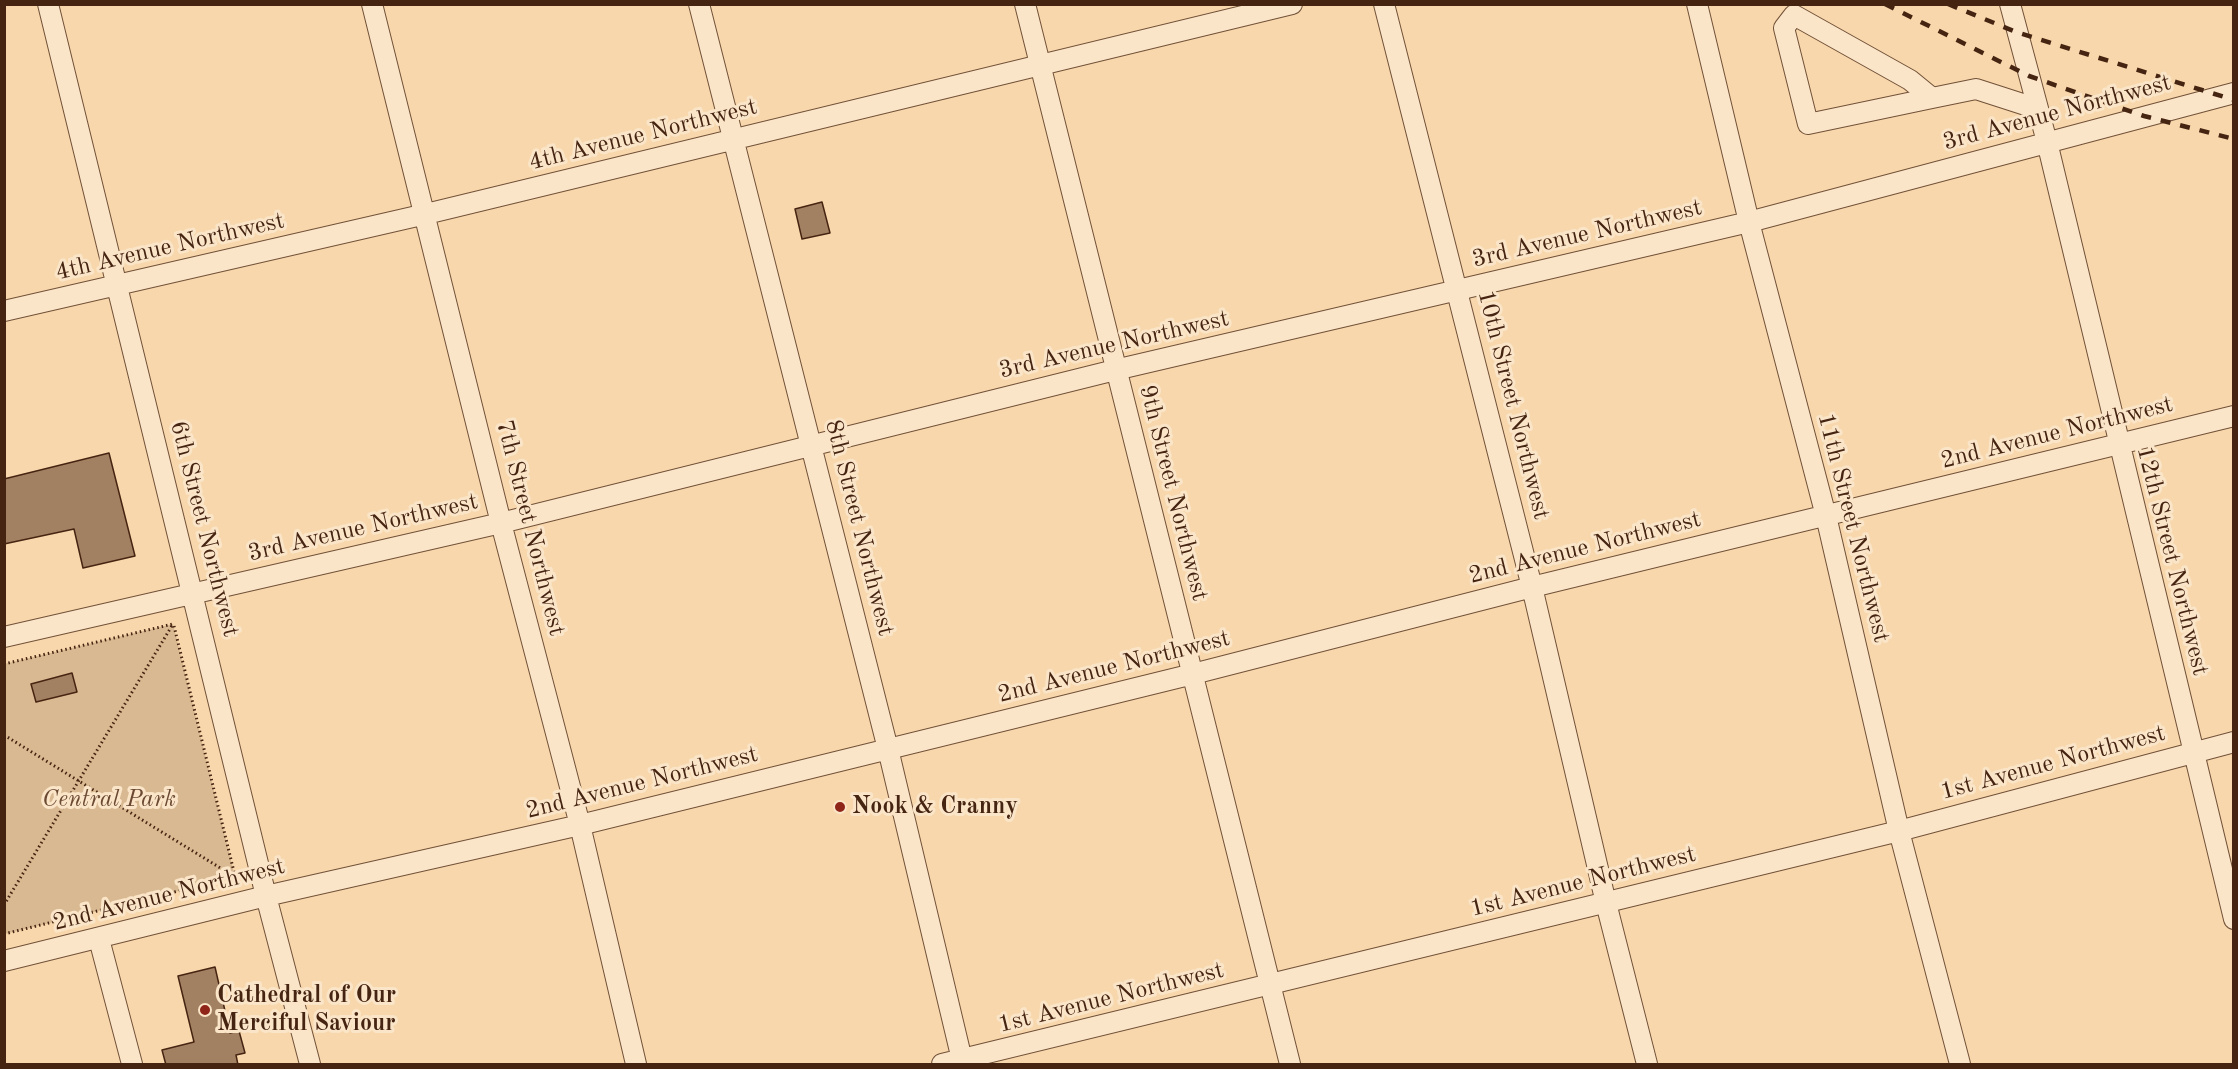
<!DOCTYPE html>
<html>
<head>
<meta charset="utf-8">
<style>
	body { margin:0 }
	#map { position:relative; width:2238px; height:1069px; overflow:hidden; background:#f7d7ab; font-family:"Old Standard TT",serif }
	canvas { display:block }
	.frame { position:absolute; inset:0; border:6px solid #462412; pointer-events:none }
</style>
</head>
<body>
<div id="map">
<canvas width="2238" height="1069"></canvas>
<div class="frame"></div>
</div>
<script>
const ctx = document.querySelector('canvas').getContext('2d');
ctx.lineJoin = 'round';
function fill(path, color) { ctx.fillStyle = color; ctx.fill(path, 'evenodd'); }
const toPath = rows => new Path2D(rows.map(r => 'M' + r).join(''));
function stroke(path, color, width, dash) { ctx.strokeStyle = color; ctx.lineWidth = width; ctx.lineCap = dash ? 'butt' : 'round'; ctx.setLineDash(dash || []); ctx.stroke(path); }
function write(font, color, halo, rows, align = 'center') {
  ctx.font = font + ' "Old Standard TT",serif'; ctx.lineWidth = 6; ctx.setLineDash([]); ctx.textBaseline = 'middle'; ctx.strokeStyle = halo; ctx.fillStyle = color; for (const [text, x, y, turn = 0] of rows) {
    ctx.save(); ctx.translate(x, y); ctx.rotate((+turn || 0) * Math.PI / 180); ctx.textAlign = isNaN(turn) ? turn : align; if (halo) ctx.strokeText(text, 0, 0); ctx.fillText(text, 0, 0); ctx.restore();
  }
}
const green = toPath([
	[173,624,235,877,5,934,4,664]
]);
const building = toPath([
	[822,202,830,233,802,239,795,209,822,202],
	[109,453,135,556,83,568,74,529,4,544,4,479,109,453],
	[72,673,77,692,36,702,31,684,72,673],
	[215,967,230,1033,239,1031,245,1053,236,1055,238,1065,166,1065,162,1050,194,1042,178,976,215,967]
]);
const path = toPath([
	[174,626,235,876],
	[4,664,173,624],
	[4,735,235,877],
	[4,905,173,624],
	[4,934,235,877]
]);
const minor = toPath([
	[48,4,266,896,310,1064],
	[372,4,501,523,580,825,636,1064],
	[699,4,888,749,963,1064],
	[1025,4,1290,1064],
	[1384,4,1532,587,1606,903,1647,1064],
	[1697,4,1749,222,1826,516,1899,831,1960,1064],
	[2010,4,2047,142,2234,919],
	[1932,98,1910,80,1794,15,1784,28,1808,124,1932,98,1976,89,2038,109],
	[4,311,426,214,1292,4],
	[4,637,501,523,1115,370,1749,222,2234,93],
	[99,939,132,1064],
	[4,961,266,896,580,825,1193,674,1532,587,2234,416],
	[942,1064,1899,831,2234,742]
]);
const rail = toPath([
	[1885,4,2029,76,2144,116,2234,139],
	[1948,4,2016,32,2234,100]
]);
const markers = [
	[840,807,6,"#8f2418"],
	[205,1010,6,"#8f2418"]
];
const streetNames = [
	["3rd Avenue Northwest",2057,113,-15],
	["4th Avenue Northwest",643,135,-14],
	["3rd Avenue Northwest",1587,234,-13],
	["4th Avenue Northwest",170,247,-13],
	["3rd Avenue Northwest",1114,345,-13],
	["10th Street Northwest",1513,405,76],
	["2nd Avenue Northwest",2057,433,-14],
	["9th Street Northwest",1173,493,76],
	["3rd Avenue Northwest",363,528,-13],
	["7th Street Northwest",530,528,76],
	["8th Street Northwest",859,528,76],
	["11th Street Northwest",1853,528,76],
	["6th Street Northwest",204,529,76],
	["2nd Avenue Northwest",1585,548,-14],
	["12th Street Northwest",2172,561,76],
	["2nd Avenue Northwest",1114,667,-14],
	["1st Avenue Northwest",2053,763,-15],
	["2nd Avenue Northwest",642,783,-14],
	["1st Avenue Northwest",1583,882,-14],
	["2nd Avenue Northwest",169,895,-14],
	["1st Avenue Northwest",1111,998,-14]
];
const parkNames = [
	["Central Park",109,800]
];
const poiNames = [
	["Nook & Cranny",852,807],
	["Cathedral of Our",217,996],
	["Merciful Saviour",217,1024]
];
fill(green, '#d9b991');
fill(building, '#a28162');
stroke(building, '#462412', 1.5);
stroke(minor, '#725138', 22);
stroke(path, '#462412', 3, [1.5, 3]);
stroke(minor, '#fae5c8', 20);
stroke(rail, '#462412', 4.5, [10, 10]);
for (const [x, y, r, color] of markers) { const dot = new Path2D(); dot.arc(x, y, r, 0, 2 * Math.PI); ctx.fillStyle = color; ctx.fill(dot); stroke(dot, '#fae5c8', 2); }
write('24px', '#462412', '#fae5c8', streetNames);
write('italic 24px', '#6b4932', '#fae5c8', parkNames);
write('bold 24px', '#462412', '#fae5c8', poiNames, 'left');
</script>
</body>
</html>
